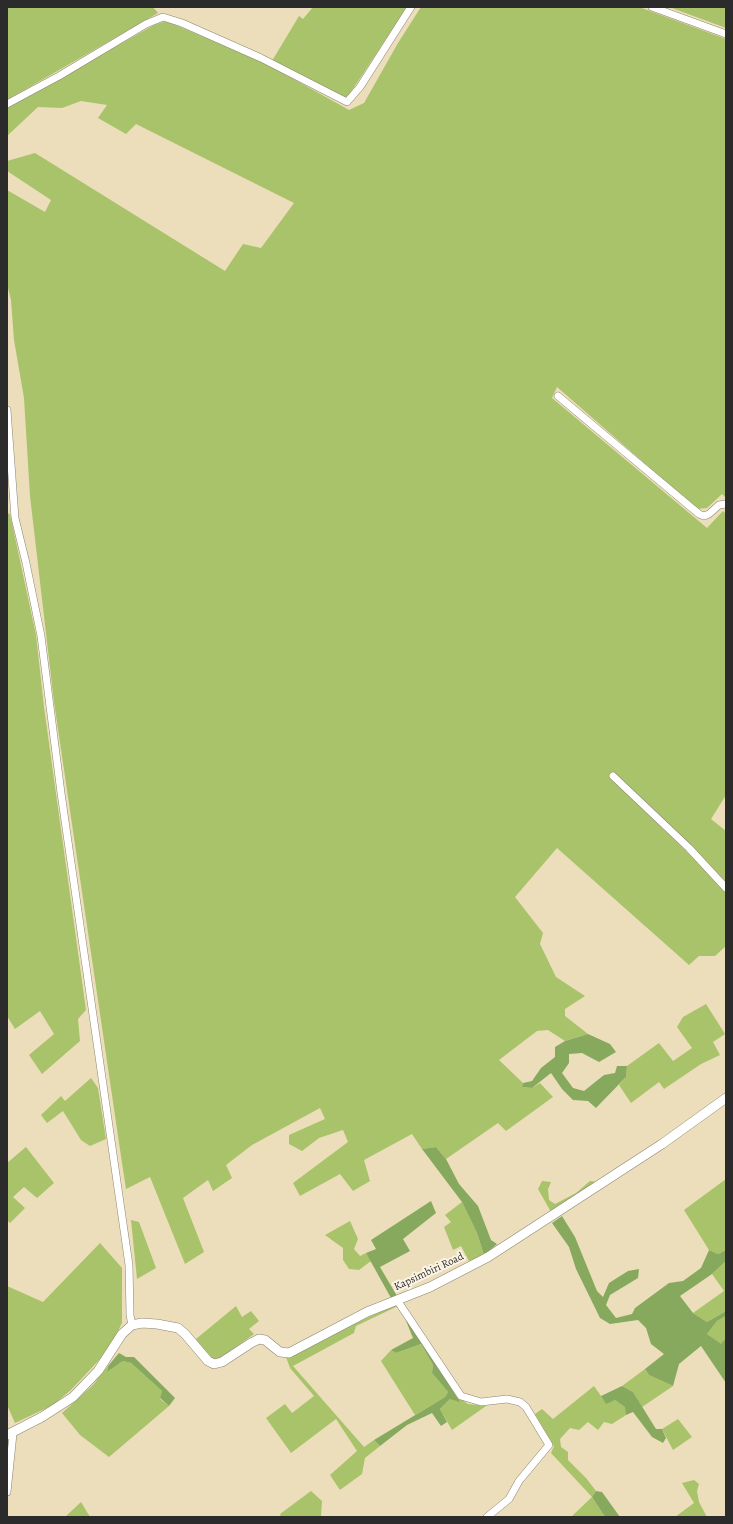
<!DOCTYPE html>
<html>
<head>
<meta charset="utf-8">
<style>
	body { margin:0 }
	#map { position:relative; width:733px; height:1524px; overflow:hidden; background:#ecdebb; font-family:Alegreya,serif }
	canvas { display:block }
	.frame { position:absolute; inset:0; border:8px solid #2b2b2b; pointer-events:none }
</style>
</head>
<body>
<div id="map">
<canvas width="733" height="1524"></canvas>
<div class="frame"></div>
</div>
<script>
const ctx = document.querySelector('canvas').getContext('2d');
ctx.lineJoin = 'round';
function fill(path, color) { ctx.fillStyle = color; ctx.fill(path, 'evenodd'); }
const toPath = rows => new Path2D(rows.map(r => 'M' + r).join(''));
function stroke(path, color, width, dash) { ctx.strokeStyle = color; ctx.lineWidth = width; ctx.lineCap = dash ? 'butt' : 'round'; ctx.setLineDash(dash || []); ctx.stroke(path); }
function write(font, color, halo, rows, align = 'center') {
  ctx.font = font + ' Alegreya,serif'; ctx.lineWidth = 4; ctx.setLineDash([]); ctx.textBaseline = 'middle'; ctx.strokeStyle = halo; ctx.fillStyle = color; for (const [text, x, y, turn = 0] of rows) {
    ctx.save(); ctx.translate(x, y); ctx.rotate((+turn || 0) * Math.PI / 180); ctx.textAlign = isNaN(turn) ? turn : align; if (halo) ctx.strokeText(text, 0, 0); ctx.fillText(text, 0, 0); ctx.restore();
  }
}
const green = toPath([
	[7,7,153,7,158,13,7,100],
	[313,7,407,7,347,98,272,61,299,16,303,19],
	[421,7,639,7,726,39,726,498,722,494,707,508,697,509,557,387,552,398,707,528,723,511,726,514,726,795,711,819,726,831,726,882,614,772,609,777,710,874,726,893,726,946,715,956,699,956,689,965,557,848,515,897,543,933,540,944,556,977,585,996,565,1009,565,1016,588,1034,565,1041,548,1030,537,1031,499,1060,523,1083,522,1087,532,1088,540,1083,553,1097,506,1131,498,1123,446,1159,436,1147,422,1149,412,1134,364,1160,370,1181,353,1191,340,1174,300,1196,293,1183,348,1142,343,1130,319,1138,302,1151,289,1144,289,1135,325,1119,320,1108,252,1145,226,1165,232,1178,213,1191,208,1180,183,1198,204,1252,185,1264,150,1177,126,1189,122,1163,54,702,30,496,24,398,14,340,11,300,7,284,7,190,45,212,51,200,7,171,7,161,35,153,225,271,243,244,261,248,294,203,136,124,126,134,98,118,107,105,81,101,62,108,38,107,7,136,7,108,154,25,166,21,265,63,349,110,364,103,398,43],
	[669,7,726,7,726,28],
	[7,513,10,514,36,635,44,707,86,1010,78,1019,80,1041,42,1074,29,1055,54,1034,40,1011,15,1029,7,1016],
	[706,1004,725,1034,713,1042,720,1055,701,1064,664,1089,659,1082,631,1103,619,1085,626,1077,627,1066,659,1043,673,1061,692,1048,677,1027,683,1017],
	[91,1078,98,1088,106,1139,90,1146,81,1140,63,1111,47,1123,41,1115,61,1096,65,1101],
	[26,1147,54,1183,37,1198,24,1187,13,1197,25,1208,10,1223,7,1220,7,1163],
	[726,1179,726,1250,718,1254,709,1250,684,1210],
	[542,1181,551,1182,548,1189,549,1200,555,1204,576,1193,590,1181,597,1182,551,1212,538,1189],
	[462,1202,477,1233,484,1255,469,1261,461,1246,453,1250,444,1227,451,1222,445,1215],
	[131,1220,139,1222,156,1268,137,1279],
	[350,1221,358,1239,354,1249,360,1256,366,1253,371,1261,359,1270,349,1269,343,1260,343,1248,325,1235],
	[100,1243,122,1268,122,1323,112,1343,100,1359,71,1390,53,1405,15,1423,7,1405,7,1286,43,1302],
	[726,1261,726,1311,707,1322,693,1313,724,1291,712,1274],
	[396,1304,398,1306,356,1326,354,1333,293,1366,364,1447,374,1440,380,1446,365,1458,362,1474,340,1490,330,1475,357,1451,336,1419,291,1453,266,1418,285,1404,292,1413,314,1396,290,1368,286,1357],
	[236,1306,242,1317,251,1311,259,1321,249,1329,254,1334,218,1360,212,1358,196,1339],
	[726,1316,726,1338,721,1345,707,1334,717,1321],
	[421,1344,433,1365,432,1373,448,1392,445,1397,415,1415,381,1361,391,1350,396,1353],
	[123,1361,131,1363,162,1391,160,1399,169,1406,109,1457,80,1435,62,1413,93,1385,108,1366,107,1372],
	[645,1369,649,1375,673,1386,642,1407,633,1392,622,1386],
	[594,1386,606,1403,615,1400,626,1407,626,1415,612,1424,604,1422,598,1430,588,1422,579,1430,570,1428,560,1439,561,1447,568,1452,568,1460,586,1478,596,1491,592,1497,605,1517,571,1517,592,1497,551,1453,554,1446,535,1414,542,1409,553,1419],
	[458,1397,468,1404,486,1406,452,1430,440,1409,450,1399],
	[678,1419,692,1437,673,1450,662,1429],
	[694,1480,699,1484,697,1491,699,1502,707,1517,675,1517,694,1503,682,1483],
	[311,1491,322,1501,321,1517,281,1517,280,1514],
	[81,1502,90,1517,65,1517]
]);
const forest = toPath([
	[588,1034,610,1044,616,1052,599,1062,582,1053,569,1054,569,1063,562,1073,573,1088,584,1091,604,1075,615,1073,617,1066,627,1066,626,1077,596,1108,588,1101,573,1100,562,1089,551,1073,532,1088,522,1087,523,1083,532,1081,541,1068,555,1057,555,1047,565,1041],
	[436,1147,446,1159,459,1184,478,1206,491,1240,497,1244,484,1255,477,1233,462,1202,422,1149],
	[431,1201,436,1213,403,1239,410,1251,380,1267,397,1296,391,1298,366,1253,376,1249,371,1240],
	[562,1216,575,1237,597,1291,603,1297,609,1283,628,1271,639,1269,638,1278,610,1295,606,1305,616,1318,632,1314,635,1308,669,1283,683,1281,701,1268,709,1250,718,1254,726,1250,726,1261,712,1274,680,1296,693,1313,707,1322,726,1311,726,1316,717,1321,707,1334,721,1344,726,1338,726,1383,701,1346,679,1364,673,1386,649,1375,645,1369,664,1354,651,1344,646,1328,638,1320,610,1324,600,1318,576,1269,569,1247,552,1223],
	[402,1311,460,1402,450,1399,440,1409,447,1422,441,1426,432,1413,407,1425,380,1446,374,1440,445,1397,448,1392,432,1373,433,1365,421,1344,396,1353,391,1350,413,1338],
	[119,1353,126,1357,134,1357,175,1398,169,1406,160,1398,162,1391,131,1363,123,1361,107,1372,108,1366],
	[622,1386,633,1392,656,1429,662,1429,666,1438,663,1443,652,1437,633,1412,626,1415,625,1407,615,1400,606,1404,601,1396],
	[596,1491,602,1492,620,1517,605,1517,592,1497]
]);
const minor = toPath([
	[652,7,726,34],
	[7,104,59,76,146,24,163,17,182,23,261,58,347,102,360,87,411,7],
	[558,396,699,514,704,516,709,514,719,505,726,504],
	[7,410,15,518,26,563,41,636,61,793,129,1265,130,1315,132,1325],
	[613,776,689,848,726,888],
	[397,1300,461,1396,481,1402,507,1399,520,1402,526,1407,549,1445,519,1481,509,1499,487,1517],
	[7,1492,13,1434]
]);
const tertiary = toPath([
	[7,1435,42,1417,73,1397,98,1371,122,1334,132,1325,142,1323,157,1324,178,1328,185,1334,208,1361,214,1364,222,1362,251,1343,259,1339,265,1340,280,1352,289,1353,367,1312,430,1287,488,1257,662,1144,726,1098]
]);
const streetNames = [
	["Kapsimbiri Road",429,1272,-25]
];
fill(green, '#a8c369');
fill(forest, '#86a95d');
stroke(minor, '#8c8473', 8);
stroke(tertiary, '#8c8473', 10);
stroke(minor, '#fff', 7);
stroke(tertiary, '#fff', 9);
write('11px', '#2b2b2b', '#fcf5e5', streetNames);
</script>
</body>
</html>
